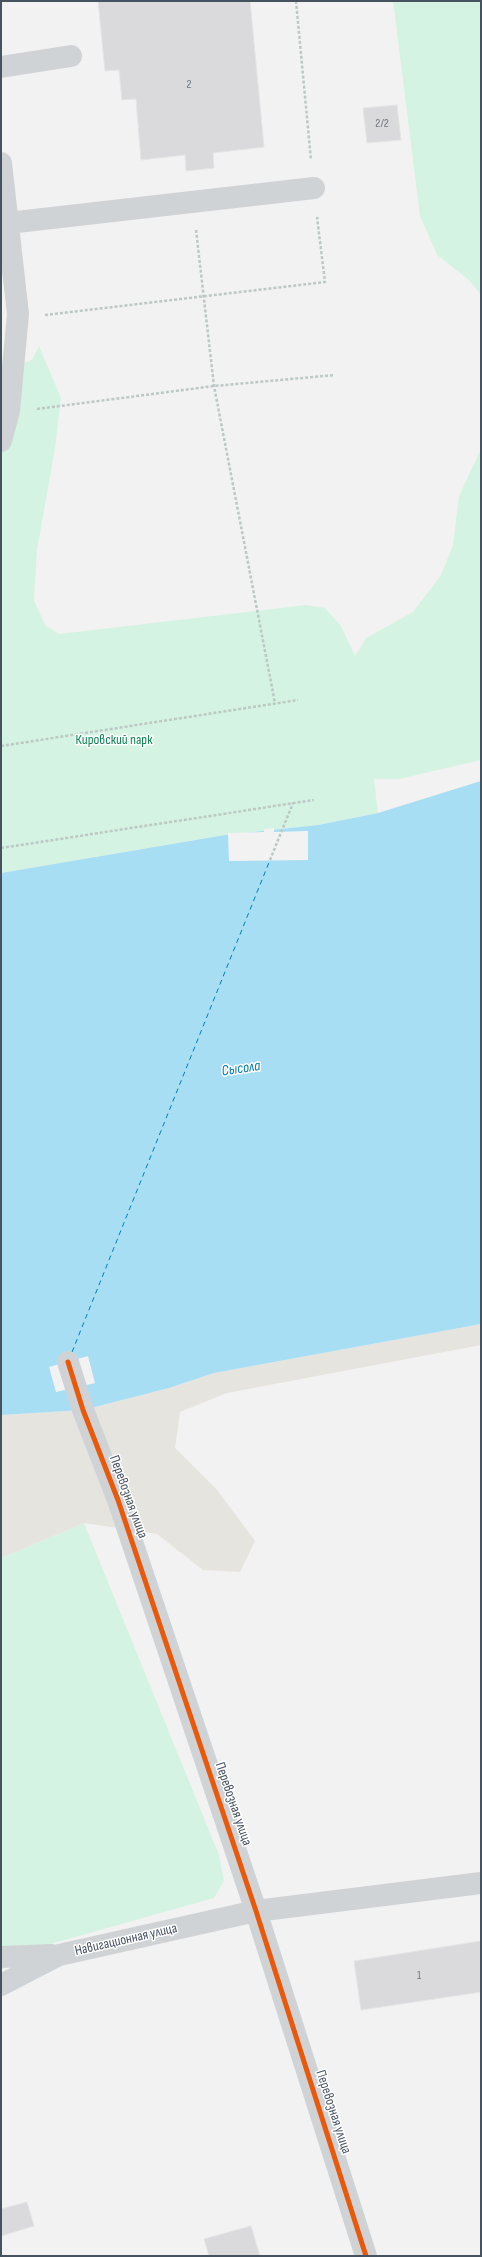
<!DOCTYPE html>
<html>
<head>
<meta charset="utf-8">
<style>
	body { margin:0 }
	#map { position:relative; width:482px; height:2257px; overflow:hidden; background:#f3f2f2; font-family:"Sofia Sans Condensed",sans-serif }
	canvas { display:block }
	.frame { position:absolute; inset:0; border:2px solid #475261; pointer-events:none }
</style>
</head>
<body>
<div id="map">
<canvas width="482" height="2257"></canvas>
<div class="frame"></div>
</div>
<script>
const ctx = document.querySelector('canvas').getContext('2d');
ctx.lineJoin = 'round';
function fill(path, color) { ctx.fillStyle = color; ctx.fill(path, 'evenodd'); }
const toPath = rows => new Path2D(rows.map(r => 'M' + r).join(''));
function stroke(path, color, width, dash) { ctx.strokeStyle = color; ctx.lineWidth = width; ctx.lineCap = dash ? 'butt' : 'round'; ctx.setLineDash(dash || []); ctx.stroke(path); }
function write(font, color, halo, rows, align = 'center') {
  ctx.font = font + ' "Sofia Sans Condensed",sans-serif'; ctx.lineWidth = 3; ctx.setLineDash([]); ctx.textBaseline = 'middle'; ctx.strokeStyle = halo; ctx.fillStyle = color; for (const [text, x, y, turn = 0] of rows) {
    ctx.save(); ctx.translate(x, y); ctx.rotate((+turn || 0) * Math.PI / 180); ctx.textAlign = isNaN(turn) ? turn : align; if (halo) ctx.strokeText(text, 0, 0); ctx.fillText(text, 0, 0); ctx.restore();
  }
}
const green = toPath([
	[393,1,481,1,481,295,469,280,437,255,420,216],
	[39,346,61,398,55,448,37,550,34,601,46,626,59,634,306,605,325,608,341,626,355,656,366,638,413,612,441,575,453,545,459,496,481,449,481,760,399,779,374,779,378,813,318,825,225,835,1,873,1,359,5,362,18,365,32,360],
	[84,1523,219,1855,224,1881,214,1898,54,1943,1,1970,1,1558]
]);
const sand = toPath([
	[481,1324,481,1345,227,1393,180,1412,175,1448,217,1490,255,1541,240,1572,203,1570,157,1534,84,1523,1,1558,1,1415,83,1410,169,1388,214,1373]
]);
const water = toPath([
	[481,781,481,1324,214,1373,169,1388,83,1410,1,1415,1,873,225,835,318,825,378,813]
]);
const pier = toPath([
	[274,828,274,832,308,831,308,860,229,861,228,833,264,832,264,829],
	[88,1356,95,1383,56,1392,49,1367]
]);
const ferry = toPath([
	[72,1352,270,860]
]);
const building = toPath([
	[98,1,250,1,264,147,213,153,214,168,186,171,185,155,141,160,136,99,122,100,119,70,105,71,98,1],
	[397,105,401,140,367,143,363,108,397,105],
	[481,1941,481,1992,361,2010,354,1961,481,1941],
	[27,2202,34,2226,1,2236,1,2209,27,2202],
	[251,2226,260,2256,209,2256,204,2239,251,2226]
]);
const path = toPath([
	[296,1,311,160],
	[196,230,214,386,275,703],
	[45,315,325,282,317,217],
	[37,409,214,386,335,375],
	[1,746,298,700],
	[1,848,314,800],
	[270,860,293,803]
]);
const minor = toPath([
	[1,67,71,56],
	[1,163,18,314,9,411,1,441],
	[8,223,314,188],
	[68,1362,83,1410,118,1500,256,1911,366,2256],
	[1,1957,52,1955],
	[1,1985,59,1955,256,1911,481,1883]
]);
const cycleway = toPath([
	[68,1362,83,1410,118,1500,256,1911,366,2256]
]);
const numberNames = [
	["2",189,85],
	["2/2",382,124],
	["1",419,1976]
];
const parkNames = [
	["Кировский парк",114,740]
];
const streetNames = [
	["Перевозная улица",128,1497,70],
	["Перевозная улица",233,1804,71],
	["Навигационная улица",126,1940,-13],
	["Перевозная улица",333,2112,72]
];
const waterNames = [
	["Сысола",241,1069,-8]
];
fill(green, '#d5f3e3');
fill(sand, '#e6e4de');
fill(water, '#a7def4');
fill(pier, '#f3f2f2');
stroke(ferry, '#017eb2', 1, [5, 4]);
fill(building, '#dadadd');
stroke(building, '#e4e4e5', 1);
stroke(path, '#bcc8c6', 2.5, [3, 2]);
stroke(minor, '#d0d3d6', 22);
stroke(cycleway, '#e8590c', 5);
write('12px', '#6d7681', null, numberNames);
write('14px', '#0e8554', '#fff', parkNames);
write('14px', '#475261', '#fff', streetNames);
write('italic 15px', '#017eb2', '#fff', waterNames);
</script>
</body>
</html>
